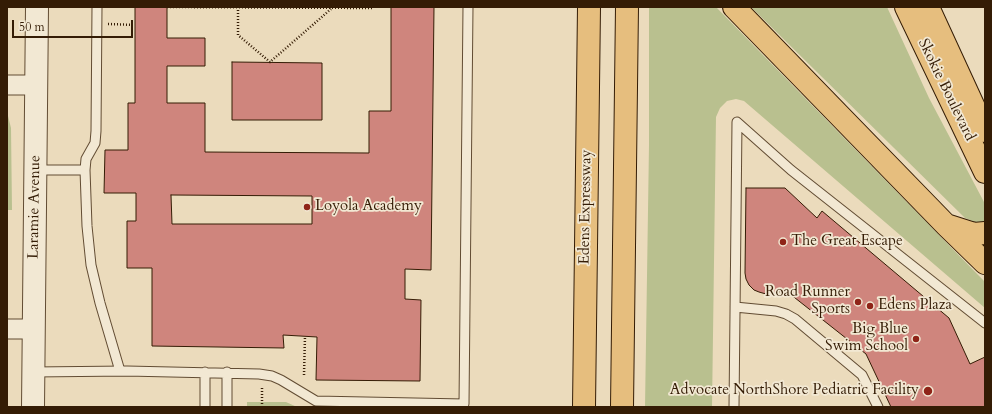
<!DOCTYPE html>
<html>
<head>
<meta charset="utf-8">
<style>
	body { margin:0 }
	#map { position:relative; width:992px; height:414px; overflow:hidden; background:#ebdbbc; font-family:Cardo,serif }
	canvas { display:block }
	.frame { position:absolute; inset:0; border:8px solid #341c05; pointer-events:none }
	.scale { position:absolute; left:12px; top:20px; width:121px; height:18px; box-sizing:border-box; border:2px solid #341c05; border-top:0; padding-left:5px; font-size:12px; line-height:14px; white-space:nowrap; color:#341c05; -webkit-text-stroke:3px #f2e8d3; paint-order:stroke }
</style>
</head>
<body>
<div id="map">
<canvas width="992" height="414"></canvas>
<div class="frame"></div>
<div class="scale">50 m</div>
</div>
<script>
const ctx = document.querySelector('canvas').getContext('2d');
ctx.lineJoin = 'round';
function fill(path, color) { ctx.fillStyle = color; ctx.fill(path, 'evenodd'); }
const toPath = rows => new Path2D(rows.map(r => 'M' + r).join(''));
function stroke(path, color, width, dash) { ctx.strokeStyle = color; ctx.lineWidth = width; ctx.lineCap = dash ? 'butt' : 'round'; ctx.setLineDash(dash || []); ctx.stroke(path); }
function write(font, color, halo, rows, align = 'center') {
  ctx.font = font + ' Cardo,serif'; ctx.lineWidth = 3.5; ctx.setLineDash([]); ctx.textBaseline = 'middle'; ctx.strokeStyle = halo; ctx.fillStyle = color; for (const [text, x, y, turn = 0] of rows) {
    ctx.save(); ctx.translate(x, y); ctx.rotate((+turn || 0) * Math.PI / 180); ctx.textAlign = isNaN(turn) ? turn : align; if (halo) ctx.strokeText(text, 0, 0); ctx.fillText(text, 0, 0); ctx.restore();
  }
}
const green = toPath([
	[649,7,716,7,985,282,985,308,744,101,736,99,727,101,720,108,716,117,712,407,645,407,649,145],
	[751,7,887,7,929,98,984,202,985,220,983,222,978,223,965,218],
	[7,112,11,128,12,210,7,210],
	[247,402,286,402,297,407,247,407]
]);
const building = toPath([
	[135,7,167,7,167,38,205,38,205,66,167,66,167,103,205,103,205,152,369,153,369,111,391,111,391,7,434,7,431,270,405,269,405,299,421,300,420,381,316,380,317,337,283,335,284,348,152,346,152,268,127,268,127,221,136,221,136,193,104,193,105,150,128,150,128,103,135,103,135,7],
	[171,195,312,196,312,224,172,224,171,195],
	[232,62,322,63,322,120,232,120,232,62],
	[746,188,785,188,817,218,822,211,949,318,970,364,985,357,985,407,891,407,866,354,785,290,772,294,766,294,759,292,754,290,749,285,746,279,745,273,746,188]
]);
const path = toPath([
	[167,7,372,8,372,7],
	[238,7,238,35,270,62,331,9],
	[108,24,135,25],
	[304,375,305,336],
	[262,407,262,386]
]);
const service = toPath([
	[97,7,96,131,95,143,86,159,85,170,87,226,91,265,100,303,120,371],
	[36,170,85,170],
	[735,307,776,311,786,314,795,319,862,375,878,407],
	[33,372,127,371,259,374,272,376,281,380,316,401,464,404,468,7],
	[205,407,205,372],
	[227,407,227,372],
	[734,407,737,122,791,170,985,323]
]);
const minor = toPath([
	[7,85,37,85],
	[7,329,34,329]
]);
const tertiary = toPath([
	[33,407,37,7]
]);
const primary = toPath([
	[906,7,985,172],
	[928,7,985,131]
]);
const motorway = toPath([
	[734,7,946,225,985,263],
	[949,226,974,234,985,233],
	[584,407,589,7],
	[622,407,627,7]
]);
const markers = [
	[307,207,4,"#8f2418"],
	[783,242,4,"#8f2418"],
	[858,302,4,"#8f2418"],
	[870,306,4,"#8f2418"],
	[916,339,4,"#8f2418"],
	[928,391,5,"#8f2418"]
];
const streetNames = [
	["Skokie Boulevard",946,90,64],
	["Laramie Avenue",35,207,-89],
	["Edens Expressway",586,207,-89]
];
const poiNames = [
	["Loyola Academy",315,207],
	["The Great Escape",791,242],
	["Road Runner",850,293,"right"],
	["Sports",850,310,"right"],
	["Edens Plaza",878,306],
	["Big Blue",908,330,"right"],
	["Swim School",908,347,"right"],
	["Advocate NorthShore Pediatric Facility",919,391,"right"]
];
fill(green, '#b9c08f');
fill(building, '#cf857d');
stroke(building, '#341c05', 1);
stroke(service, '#624c33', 11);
stroke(minor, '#624c33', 21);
stroke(tertiary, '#624c33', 24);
stroke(primary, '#341c05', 24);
stroke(motorway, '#341c05', 24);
stroke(path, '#341c05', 2.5, [1, 2]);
stroke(service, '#f2e8d3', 9);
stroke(minor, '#f2e8d3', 19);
stroke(tertiary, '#f2e8d3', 22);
stroke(primary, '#e6be7e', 22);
stroke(motorway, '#e6be7e', 22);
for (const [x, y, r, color] of markers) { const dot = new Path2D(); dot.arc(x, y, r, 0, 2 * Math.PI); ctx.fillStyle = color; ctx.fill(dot); stroke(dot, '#f2e8d3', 1.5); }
write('15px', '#341c05', '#f2e8d3', streetNames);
write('15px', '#341c05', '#f2e8d3', poiNames, 'left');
</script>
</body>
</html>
